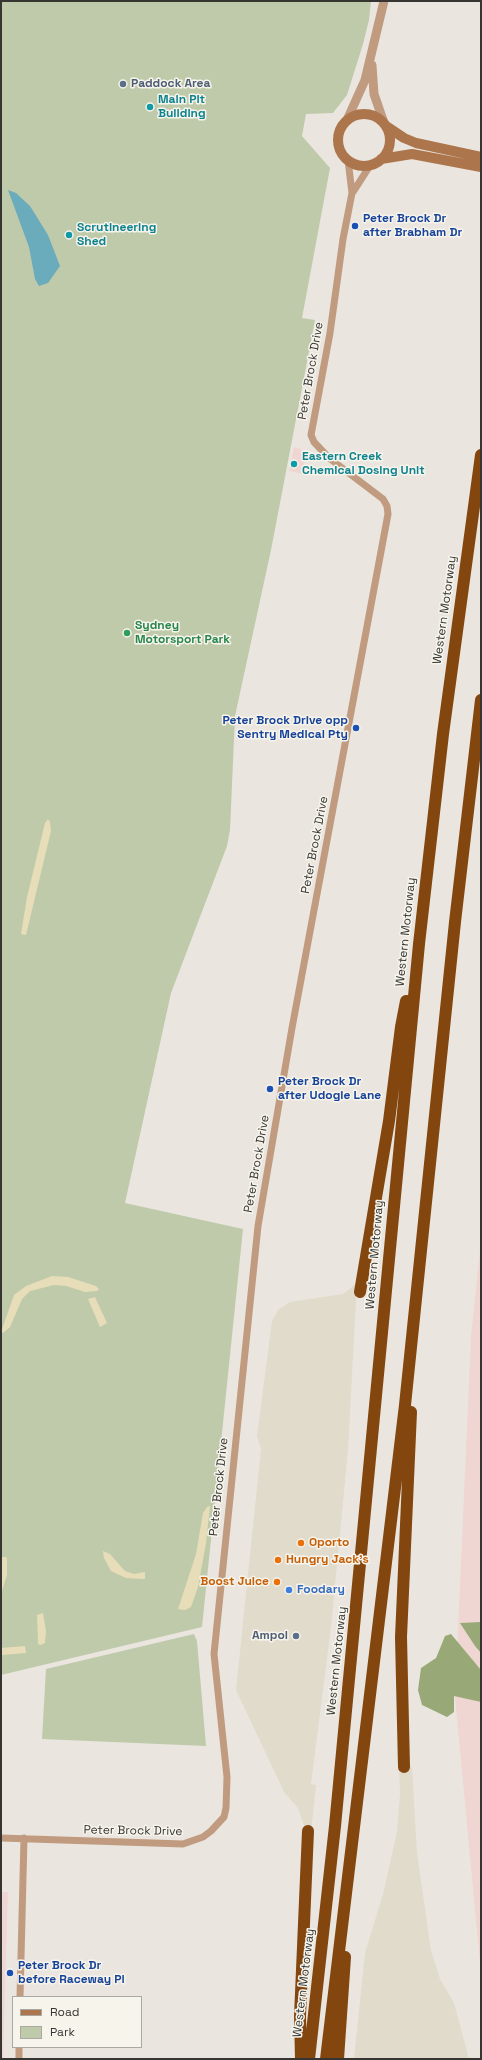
<!DOCTYPE html>
<html>
<head>
<meta charset="utf-8">
<style>
	body { margin:0 }
	#map { position:relative; width:482px; height:2060px; overflow:hidden; background:#eae6df; font-family:"Space Grotesk",sans-serif }
	canvas { display:block }
	.frame { position:absolute; inset:0; border:2px solid #363532; pointer-events:none }
	.legend { position:absolute; left:12px; top:1996px; width:130px; height:52px; box-sizing:border-box; background:#f7f4ec; border:1px solid #aaa8a2; margin:0; padding:5px 7px; list-style:none; font-size:12px; color:#363532 }
	.legend li { display:flex; align-items:center; gap:8px; height:20px }
	.legend b { width:20px; border:1px solid #aaa8a2 }
</style>
</head>
<body>
<div id="map">
<canvas width="482" height="2060"></canvas>
<div class="frame"></div>
<ul class="legend">
<li><b style="height:5px;background:#ac754c"></b>Road</li>
<li><b style="height:11px;background:#bfcaaa"></b>Park</li>
</ul>
</div>
<script>
const ctx = document.querySelector('canvas').getContext('2d');
ctx.lineJoin = 'round';
function fill(path, color) { ctx.fillStyle = color; ctx.fill(path, 'evenodd'); }
const toPath = rows => new Path2D(rows.map(r => 'M' + r).join(''));
function stroke(path, color, width, dash) { ctx.strokeStyle = color; ctx.lineWidth = width; ctx.lineCap = dash ? 'butt' : 'round'; ctx.setLineDash(dash || []); ctx.stroke(path); }
function write(font, color, halo, rows, align = 'center') {
  ctx.font = font + ' "Space Grotesk",sans-serif'; ctx.lineWidth = 3; ctx.setLineDash([]); ctx.textBaseline = 'middle'; ctx.strokeStyle = halo; ctx.fillStyle = color; for (const [text, x, y, turn = 0] of rows) {
    ctx.save(); ctx.translate(x, y); ctx.rotate((+turn || 0) * Math.PI / 180); ctx.textAlign = isNaN(turn) ? turn : align; if (halo) ctx.strokeText(text, 0, 0); ctx.fillText(text, 0, 0); ctx.restore();
  }
}
const built = toPath([
	[357,1283,348,1450,331,1627,311,1784,316,1785,311,1832,306,1831,298,1808,284,1792,236,1690,261,1449,257,1436,272,1321,278,1310,290,1302,343,1294],
	[399,1767,412,1767,417,1853,431,1950,440,1979,454,2003,469,2059,354,2059,365,1953,383,1894,397,1832,400,1794]
]);
const industrial = toPath([
	[294,447,301,449,306,455,302,474,289,471],
	[481,1241,481,1975,455,1697,471,1336],
	[1,1892,8,1892,3,2059,1,2059]
]);
const green = toPath([
	[1,1,371,1,369,20,363,44,347,95,333,113,306,114,302,136,330,168,302,318,315,320,271,550,235,716,230,830,227,846,171,993,125,1203,243,1229,202,1627,1,1675],
	[194,1634,197,1641,206,1746,42,1739,46,1669]
]);
const forest = toPath([
	[481,1622,481,1653,475,1646,460,1623],
	[451,1634,481,1670,481,1702,454,1696,454,1712,447,1717,422,1705,418,1690,421,1668,436,1658,445,1636]
]);
const sand = toPath([
	[48,819,50,822,51,831,26,935,21,934,27,897,45,823],
	[52,1276,68,1277,96,1286,99,1289,97,1291,85,1292,66,1286,54,1285,30,1291,22,1299,10,1327,3,1333,1,1332,14,1295,26,1286],
	[95,1297,107,1323,100,1327,88,1299],
	[210,1506,206,1543,198,1587,191,1607,185,1610,178,1609,196,1554,203,1513,207,1507],
	[103,1551,110,1554,125,1571,134,1574,145,1572,145,1579,126,1578,111,1571,104,1558],
	[1,1557,6,1557,7,1559,7,1575,1,1594],
	[43,1613,46,1631,45,1643,41,1645,38,1644,38,1641,37,1615],
	[25,1646,26,1653,2,1655,1,1648]
]);
const water = toPath([
	[8,190,16,193,30,206,48,235,60,266,48,283,39,286,35,279,29,247]
]);
const minor = toPath([
	[353,192,371,164],
	[1,1838,183,1844,203,1837,211,1831,224,1817,226,1808,227,1777,214,1654,258,1226,292,1028,388,514,387,506,383,499,329,458,314,442,311,435,330,333,343,239,352,193,348,160],
	[20,1997,24,1838],
	[19,2059,19,2047]
]);
const tertiary = toPath([
	[372,65,374,94,384,123],
	[347,120,365,80,384,1]
]);
const secondary = toPath([
	'338 140a26 26 0 1 1 52 0a26 26 0 1 1-52 0Z',
	[386,126,404,138,416,143,481,157],
	[381,159,412,154,481,167]
]);
const motorway = toPath([
	[360,1292,389,1121,401,1027,406,1001],
	[404,1767,401,1637,411,1412],
	[301,2059,300,2016,308,1831],
	[309,2059,335,1826,419,944,443,734,481,455],
	[326,2059,405,1405,455,922,481,700],
	[338,2059,345,1957]
]);
const markers = [
	[123,84,4,"#5c6f8a"],
	[150,107,4,"#0f9aa8"],
	[355,226,4,"#1a4fb4"],
	[69,235,4,"#0f9aa8"],
	[294,464,4,"#0f9aa8"],
	[127,633,4,"#2e9e5b"],
	[356,728,4,"#1a4fb4"],
	[270,1089,4,"#1a4fb4"],
	[301,1543,4,"#e8710a"],
	[278,1560,4,"#e8710a"],
	[277,1582,4,"#e8710a"],
	[289,1590,4,"#3f7fe0"],
	[296,1636,4,"#5c6f8a"],
	[10,1973,4,"#1a4fb4"]
];
const serviceNames = [
	["Paddock Area",131,84],
	["Ampol",288,1636,"right"]
];
const cultureNames = [
	["Main Pit",158,100],
	["Building",158,114],
	["Scrutineering",77,228],
	["Shed",77,242],
	["Eastern Creek",302,457],
	["Chemical Dosing Unit",302,471]
];
const transitNames = [
	["Peter Brock Dr",363,219],
	["after Brabham Dr",363,233],
	["Peter Brock Drive opp",348,721,"right"],
	["Sentry Medical Pty",348,735,"right"],
	["Peter Brock Dr",278,1082],
	["after Udogie Lane",278,1096],
	["Peter Brock Dr",18,1966],
	["before Raceway Pl",18,1980]
];
const streetNames = [
	["Peter Brock Drive",311,371,-80],
	["Western Motorway",445,610,-82],
	["Peter Brock Drive",315,845,-79],
	["Western Motorway",406,932,-84],
	["Peter Brock Drive",257,1164,-80],
	["Western Motorway",375,1255,-85],
	["Peter Brock Drive",219,1487,-84],
	["Western Motorway",337,1661,-84],
	["Peter Brock Drive",133,1831,1],
	["Western Motorway",304,1983,-83]
];
const leisureNames = [
	["Sydney",135,626],
	["Motorsport Park",135,640]
];
const foodNames = [
	["Oporto",309,1543],
	["Hungry Jack's",286,1560],
	["Boost Juice",269,1582,"right"]
];
const shopNames = [
	["Foodary",297,1590]
];
fill(built, '#e1dbcc');
fill(industrial, '#f0d6d3');
fill(green, '#bfcaaa');
fill(forest, '#98a977');
fill(sand, '#e7ddb8');
fill(water, '#6aabbc');
stroke(minor, '#c19b80', 7);
stroke(tertiary, '#c19b80', 9);
stroke(secondary, '#ac754c', 10);
stroke(motorway, '#83460e', 12);
for (const [x, y, r, color] of markers) { const dot = new Path2D(); dot.arc(x, y, r, 0, 2 * Math.PI); ctx.fillStyle = color; ctx.fill(dot); stroke(dot, '#f7f4ec', 1.5); }
write('bold 12px', '#4e5e75', '#f7f4ec', serviceNames, 'left');
write('bold 12px', '#0d838f', '#f7f4ec', cultureNames, 'left');
write('bold 12px', '#164399', '#f7f4ec', transitNames, 'left');
write('12px', '#363532', '#f7f4ec', streetNames);
write('bold 12px', '#27864d', '#f7f4ec', leisureNames, 'left');
write('bold 12px', '#c56008', '#f7f4ec', foodNames, 'left');
write('bold 12px', '#366cbe', '#f7f4ec', shopNames, 'left');
</script>
</body>
</html>
